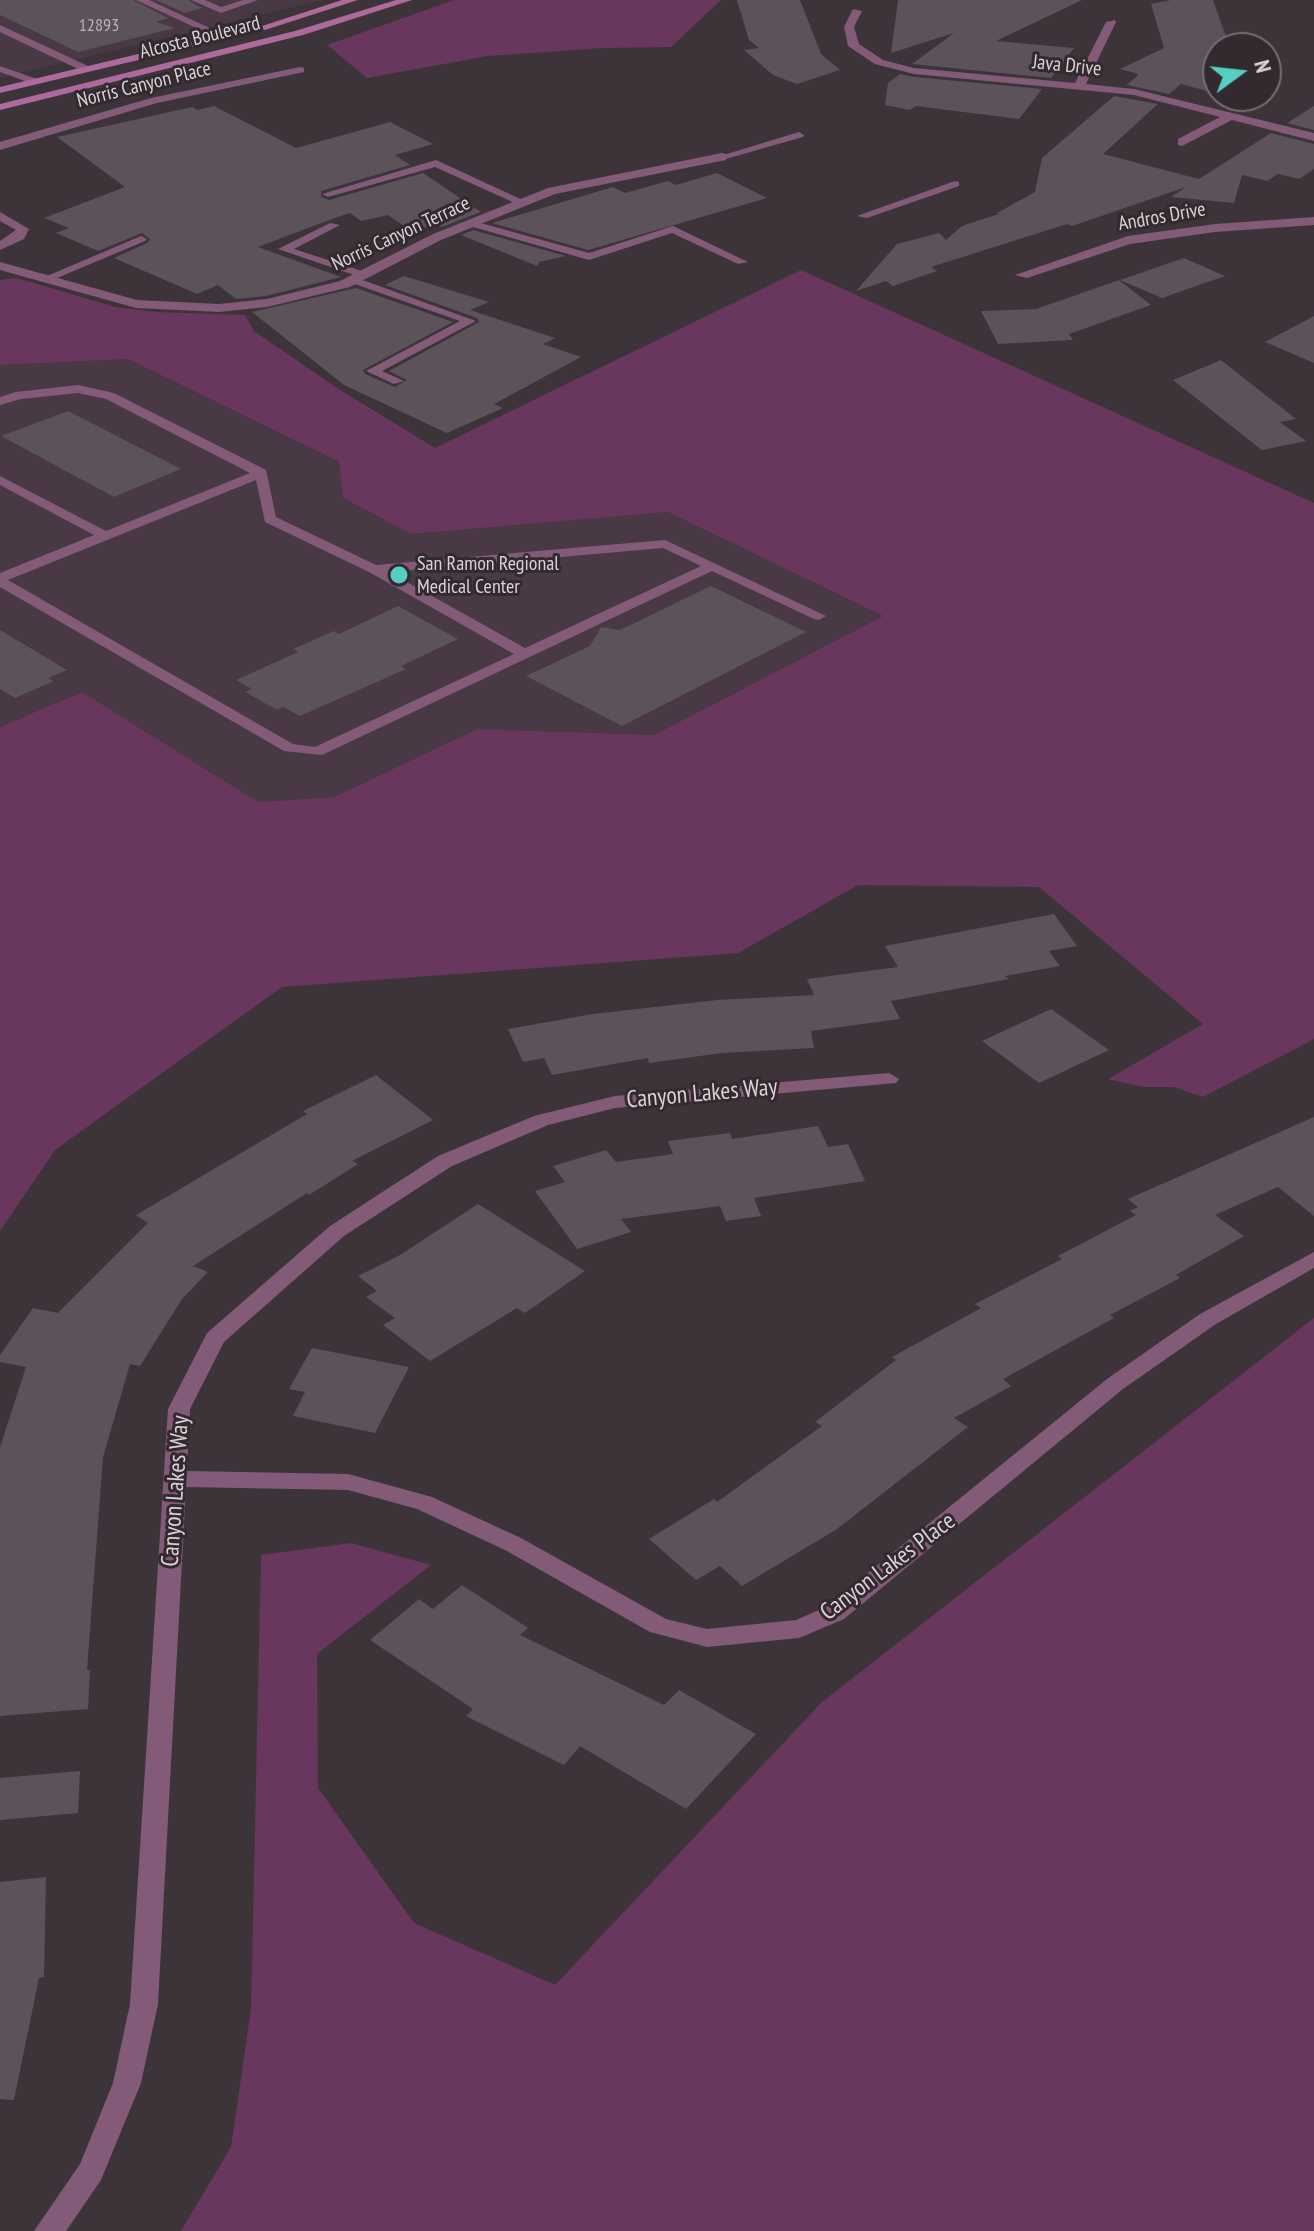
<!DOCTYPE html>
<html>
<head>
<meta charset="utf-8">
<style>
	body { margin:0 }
	#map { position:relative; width:1314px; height:2231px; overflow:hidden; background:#3d343a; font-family:"PT Sans Narrow",sans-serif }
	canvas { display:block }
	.north { position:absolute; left:1202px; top:32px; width:80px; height:80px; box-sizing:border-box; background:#332a30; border:2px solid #756d72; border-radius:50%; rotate:75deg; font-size:22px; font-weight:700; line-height:32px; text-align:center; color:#d8d2d6 }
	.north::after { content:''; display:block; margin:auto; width:28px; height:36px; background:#57cec2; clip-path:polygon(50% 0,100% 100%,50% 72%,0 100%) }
</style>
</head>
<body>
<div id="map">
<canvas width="1314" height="2231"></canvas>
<div class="north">N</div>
</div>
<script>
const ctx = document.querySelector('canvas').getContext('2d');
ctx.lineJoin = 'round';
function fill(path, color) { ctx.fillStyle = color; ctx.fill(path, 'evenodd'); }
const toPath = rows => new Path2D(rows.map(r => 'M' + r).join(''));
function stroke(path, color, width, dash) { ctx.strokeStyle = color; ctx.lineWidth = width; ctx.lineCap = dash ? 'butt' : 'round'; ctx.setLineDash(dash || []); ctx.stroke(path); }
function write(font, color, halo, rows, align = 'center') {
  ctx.font = font + ' "PT Sans Narrow",sans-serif'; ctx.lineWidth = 6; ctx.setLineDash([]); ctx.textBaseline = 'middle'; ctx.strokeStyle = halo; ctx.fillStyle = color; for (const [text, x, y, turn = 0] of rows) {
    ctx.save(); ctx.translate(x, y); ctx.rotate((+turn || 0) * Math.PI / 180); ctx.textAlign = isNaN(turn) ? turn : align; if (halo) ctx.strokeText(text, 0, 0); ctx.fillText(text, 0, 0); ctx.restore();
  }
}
const built = toPath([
	[0,0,323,0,0,78],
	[128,359,339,463,343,498,411,534,668,512,883,616,654,735,477,729,334,797,258,802,82,692,0,727,0,365]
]);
const green = toPath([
	[454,0,721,0,671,47,603,48,488,56,367,78,327,45],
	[801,270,1314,503,1314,1039,1203,1097,1174,1087,1143,1087,1108,1079,1203,1024,1039,887,858,885,738,953,282,987,55,1150,0,1231,0,727,82,692,258,802,334,797,477,729,654,735,883,616,668,512,411,534,343,498,339,462,128,359,0,365,0,280,14,278,31,282,115,307,156,312,245,315,254,331,337,388,435,448],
	[1314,1318,1314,2231,181,2231,231,2147,251,2009,261,1555,351,1543,431,1565,317,1654,318,1788,414,1923,555,1985,822,1702]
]);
const building = toPath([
	[0,0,133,0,168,18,156,22,175,28,78,52,0,15],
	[156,0,188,0,202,8,185,13],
	[737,0,800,0,821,54,840,70,797,84,773,75,744,50,759,48,749,40],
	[898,0,1082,0,996,41,1074,48,1051,78,912,64,954,33,891,53],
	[1171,0,1213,0,1230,48,1218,48,1218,94,1181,84,1169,94,1127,85,1139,74,1120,69,1164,48,1151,4],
	[900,74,914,77,1042,89,1019,119,916,106,910,110,885,105,888,83],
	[1114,96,1158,104,1103,154,1199,179,1271,133,1314,144,1314,169,1299,179,1278,174,1267,181,1242,175,1234,203,1171,197,1186,187,1072,226,1067,224,931,267,937,271,893,286,886,281,856,291,897,244,939,233,946,240,962,226,999,214,997,213,1035,192,1042,158],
	[214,106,296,148,390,122,433,144,395,155,410,165,321,191,321,197,329,200,423,173,481,212,442,227,436,225,411,231,388,215,361,221,350,213,329,220,258,247,341,277,266,296,236,299,218,285,197,294,114,258,147,243,150,239,142,233,98,251,56,233,69,228,44,218,125,187,57,137,192,107,198,110],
	[1314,106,1314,130,1287,123],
	[717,173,767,198,588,250,492,223,613,187,625,193,668,181,676,185],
	[473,230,566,256,539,262,537,266,461,235],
	[1184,258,1225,276,1162,298,1120,280],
	[404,276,489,302,470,310,555,338,543,344,581,357,494,404,503,408,447,433,344,385,252,312,356,288,453,322,363,370,365,374,395,387,407,380,389,371,479,322,477,318,385,285],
	[1119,280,1151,305,1069,334,1073,340,998,344,981,311,1036,309],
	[1314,316,1314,363,1265,342],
	[1221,360,1296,419,1280,422,1306,441,1262,450,1173,380],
	[68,411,111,433,181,469,114,497,1,436],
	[711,586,806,632,622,726,526,676,590,646,601,627,620,630],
	[398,606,458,639,401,666,406,669,300,716,283,707,277,710,245,692,252,689,236,680,298,652,293,649,334,631,339,634],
	[0,630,67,670,48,678,54,681,15,698,0,689],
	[1054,914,1077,946,1049,951,1060,966,1005,976,1009,979,891,1001,900,1019,811,1031,814,1048,722,1053,649,1063,648,1058,552,1075,544,1058,523,1062,508,1029,593,1014,717,1000,814,995,807,979,898,967,885,946],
	[1051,1009,1109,1050,1039,1083,982,1041],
	[376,1075,433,1120,352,1161,358,1164,309,1195,307,1193,193,1266,208,1272,182,1299,140,1366,130,1364,103,1457,87,1670,90,1670,88,1709,0,1716,0,1447,26,1367,0,1362,0,1355,33,1308,58,1313,148,1223,136,1215,307,1114,303,1111],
	[1314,1117,1314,1216,1278,1187,1215,1215,1244,1236,1176,1275,1180,1278,1110,1315,1114,1318,1003,1379,1011,1386,954,1418,968,1427,837,1529,742,1586,720,1566,696,1580,649,1539,714,1499,717,1502,822,1426,815,1422,896,1360,892,1357,981,1308,975,1304,1062,1259,1058,1256,1136,1215,1130,1211,1138,1207,1128,1199],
	[818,1126,828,1147,848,1144,865,1181,754,1198,761,1216,726,1221,720,1206,621,1219,631,1232,577,1249,535,1191,565,1182,553,1166,606,1150,616,1162,673,1154,668,1141,730,1133,732,1139],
	[478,1204,585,1271,525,1313,517,1308,430,1361,383,1325,395,1318,366,1297,377,1291,358,1276,400,1255],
	[312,1348,409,1367,375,1433,293,1416,305,1392,289,1389],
	[462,1585,528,1628,520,1635,664,1705,679,1690,756,1734,686,1809,580,1746,564,1765,466,1716,473,1709,370,1640,419,1599,433,1609],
	[80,1771,78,1813,0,1820,0,1778],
	[46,1877,44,1977,39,1978,14,2100,0,2099,0,1882]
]);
const lane = toPath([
	[136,0,149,0,229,37,220,39,136,0],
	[191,0,205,0,221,7,243,0,258,0,221,13,191,0],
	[0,25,88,66,89,68,80,70,0,32,0,25],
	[0,66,37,79,38,81,33,84,0,72,0,66],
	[799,132,804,135,803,137,722,160,717,157,799,132],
	[436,160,527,202,517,204,435,167,328,197,322,194,436,160],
	[955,181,959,182,959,186,867,218,857,216,955,181],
	[470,220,589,253,673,226,748,262,738,264,672,233,589,260,466,225,464,223,470,220],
	[330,223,340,225,294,249,368,273,368,277,360,277,278,249,330,223],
	[141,236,147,239,145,241,50,281,40,279,141,236],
	[349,278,357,278,476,321,382,371,404,381,394,384,366,371,460,321,349,282,349,278],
	[78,385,114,393,266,470,276,517,376,565,665,540,826,616,819,620,814,619,712,571,322,755,284,751,0,587,0,573,94,535,0,485,0,476,106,531,250,473,106,399,78,393,21,399,0,405,0,397,16,392,78,385],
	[256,480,265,522,369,572,514,654,315,747,293,744,8,580,256,480],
	[663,548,701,566,525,648,389,572,663,548]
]);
const street = toPath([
	[853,9,862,11,854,27,859,44,883,60,914,68,1075,83,1106,22,1115,20,1116,22,1086,84,1134,89,1314,133,1314,141,1232,120,1182,146,1178,145,1178,139,1220,117,1134,95,914,74,875,64,848,46,844,27,853,9],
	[300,67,304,68,304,72,157,103,0,150,0,142,151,98,300,67],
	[722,153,726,154,726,160,555,194,441,240,350,287,267,307,219,312,136,308,0,270,0,262,137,300,219,304,267,299,340,281,433,234,548,188,722,153],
	[0,212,29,229,24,239,0,250,0,241,16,230,0,221,0,212],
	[1314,217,1314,225,1215,232,1130,244,1027,278,1015,275,1128,236,1215,224,1314,217],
	[889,1073,899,1079,896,1083,615,1108,548,1125,452,1166,344,1236,224,1342,190,1409,187,1471,348,1474,432,1497,521,1538,666,1619,707,1629,796,1620,826,1607,1107,1379,1200,1314,1314,1252,1314,1268,1216,1324,1123,1389,844,1619,799,1638,707,1647,650,1632,505,1550,417,1509,348,1490,186,1487,158,2004,141,2083,101,2180,66,2231,34,2231,80,2164,113,2083,130,2004,168,1409,207,1333,330,1226,438,1156,534,1116,615,1096,889,1073]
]);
const secondary = toPath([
	[342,0,358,0,265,30,256,28,342,0],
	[396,0,412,0,303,35,0,110,0,104,295,31,396,0],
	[218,35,222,36,222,40,0,93,0,87,218,35]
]);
const markers = [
	[399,575,10,"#57cec2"]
];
const farNumbernames = [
	["12893",99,26]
];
const farStreetnames = [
	["Alcosta Boulevard",200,38,-14],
	["Java Drive",1067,66,6],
	["Norris Canyon Place",144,85,-14],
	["Andros Drive",1162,217,-10],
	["Norris Canyon Terrace",401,234,-25]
];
const farPoinames = [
	["San Ramon Regional",417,564],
	["Medical Center",417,587]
];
const streetNames = [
	["Canyon Lakes Way",702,1094,-5],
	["Canyon Lakes Way",176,1491,-86],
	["Canyon Lakes Place",888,1567,-37]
];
fill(built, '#483944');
fill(green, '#69365d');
fill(building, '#5c5259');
fill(lane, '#835a78');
fill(street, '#835a78');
fill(secondary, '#ac6b9c');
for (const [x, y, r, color] of markers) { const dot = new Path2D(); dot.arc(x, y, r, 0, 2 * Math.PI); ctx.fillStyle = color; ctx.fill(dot); stroke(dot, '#332a30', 3); }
write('18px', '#b9b2b7', null, farNumbernames);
write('20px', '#d8d2d6', '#332a30', farStreetnames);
write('20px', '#d8d2d6', '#332a30', farPoinames, 'left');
write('24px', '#d8d2d6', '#332a30', streetNames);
</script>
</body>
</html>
